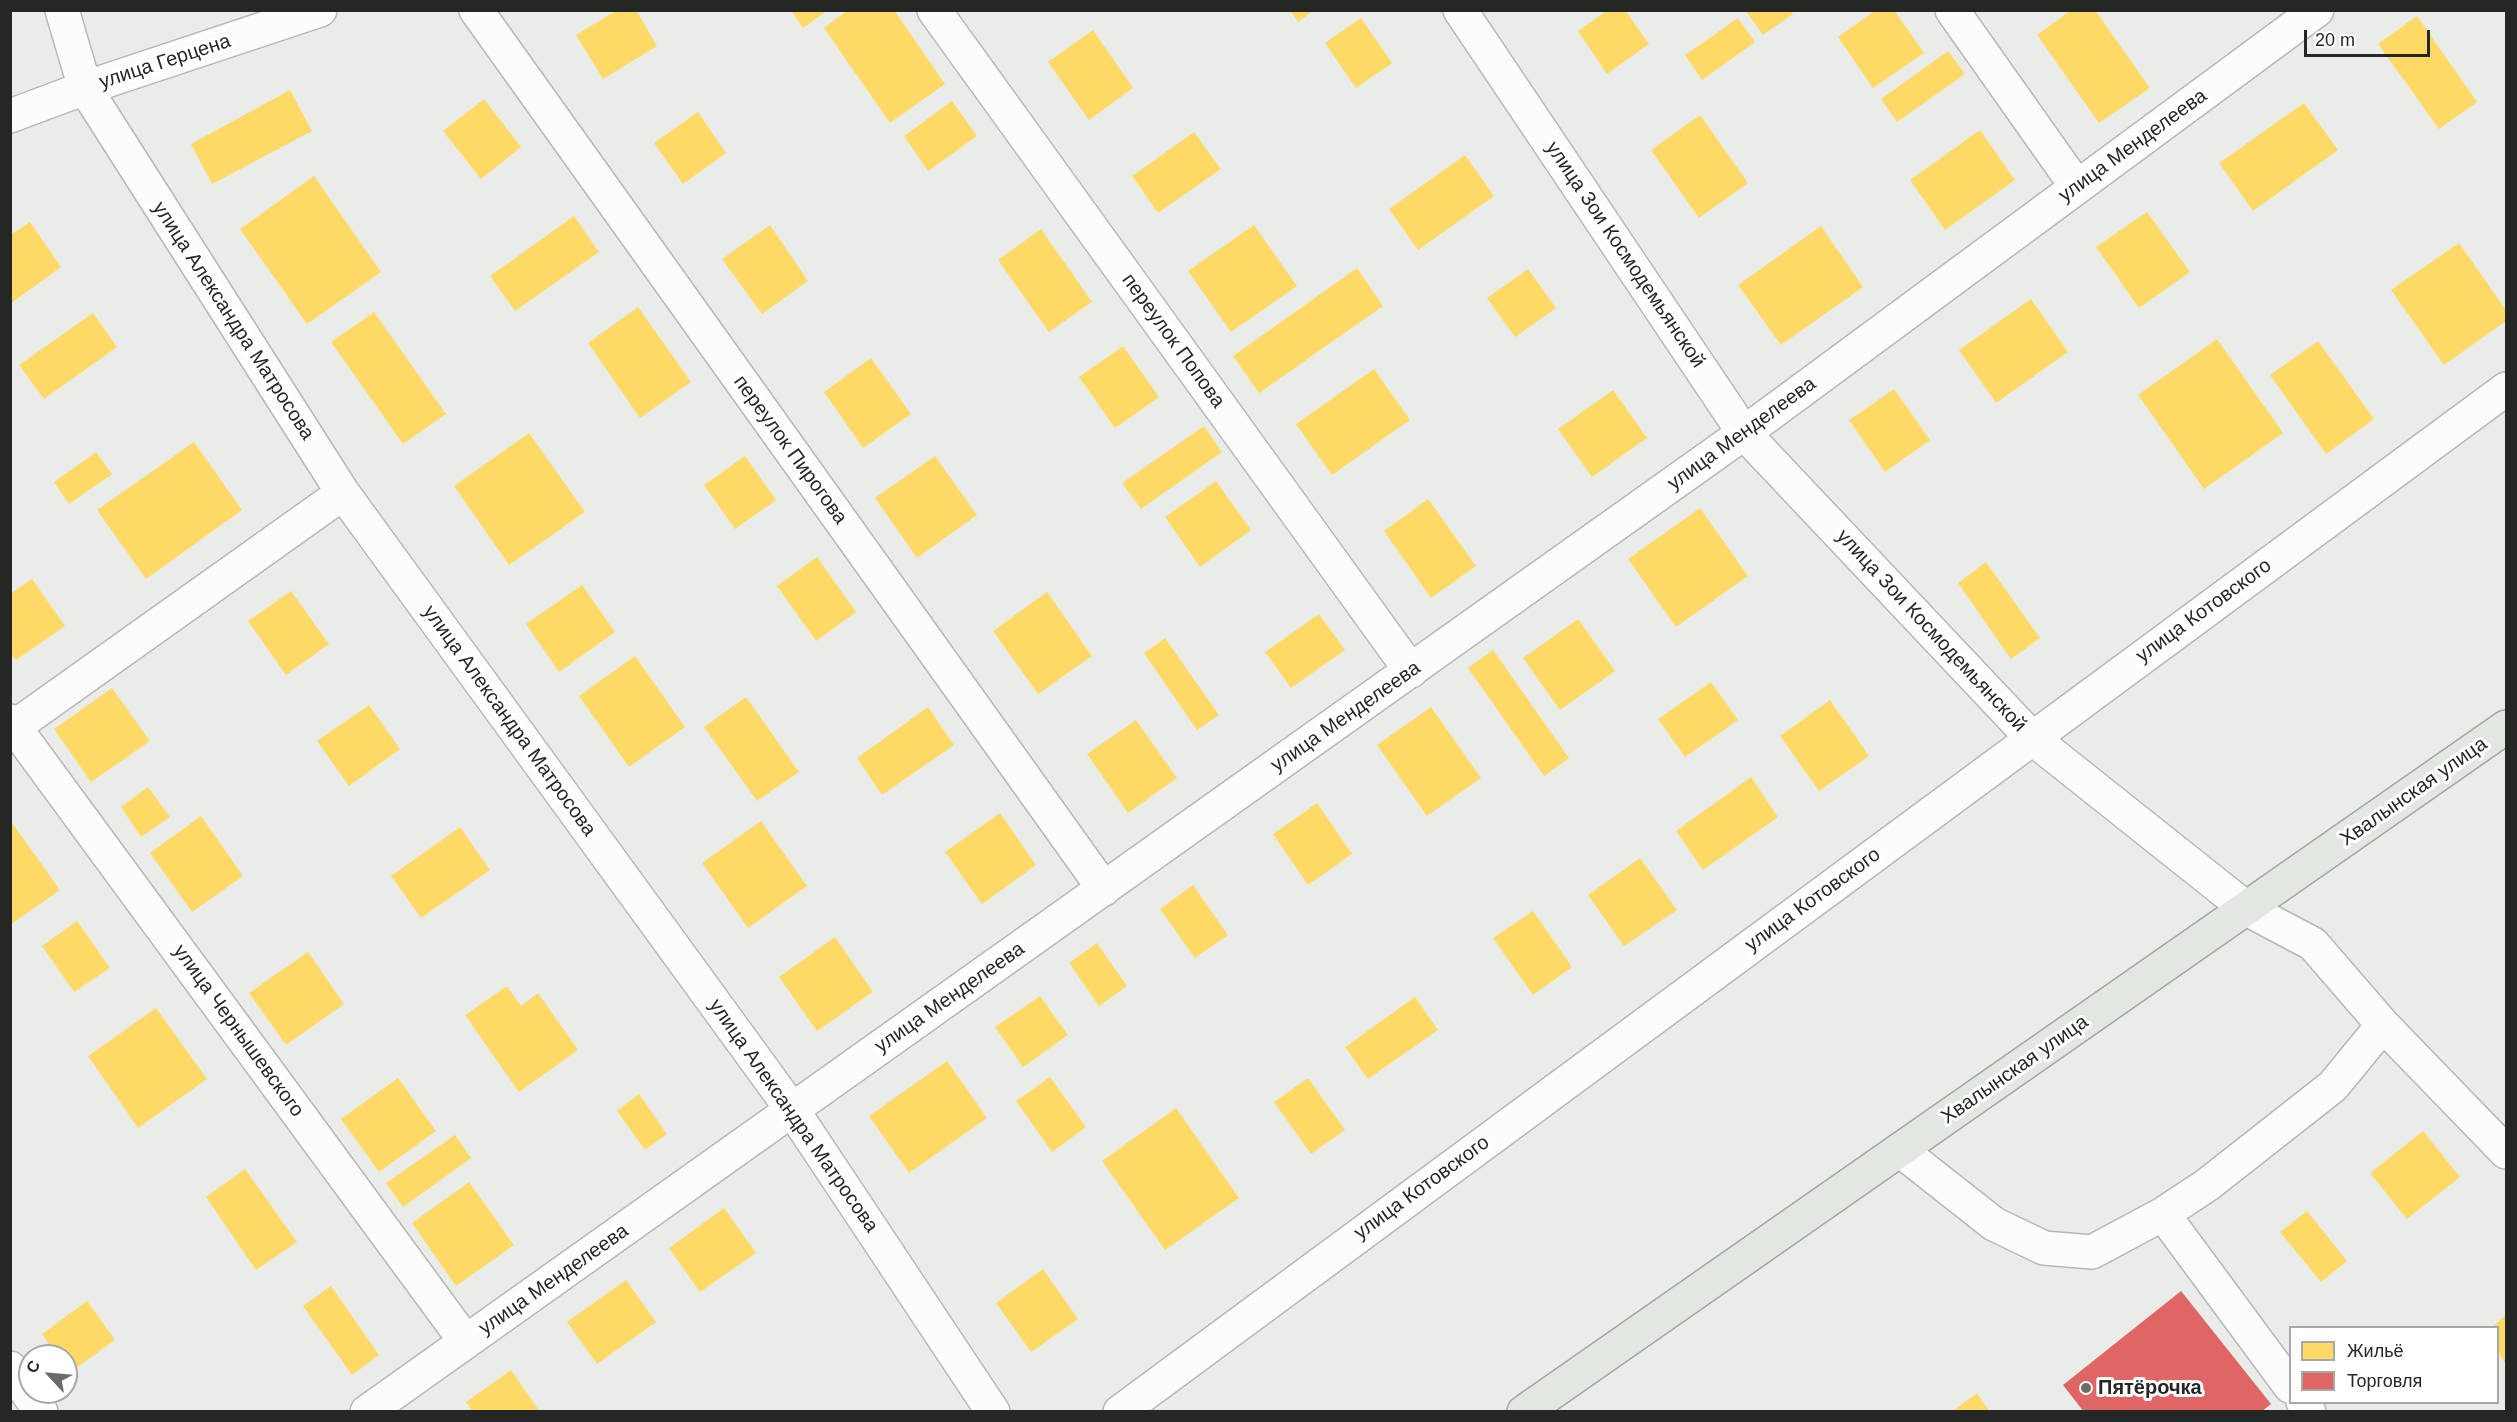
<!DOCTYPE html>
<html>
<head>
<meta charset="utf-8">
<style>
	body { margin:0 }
	#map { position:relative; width:2517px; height:1422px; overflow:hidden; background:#e9ece8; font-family:Helvetica,sans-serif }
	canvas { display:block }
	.frame { position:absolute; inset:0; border:12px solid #242724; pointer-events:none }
	.legend { position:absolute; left:2289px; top:1326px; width:210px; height:78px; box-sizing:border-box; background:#fff; border:2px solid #a7a9a7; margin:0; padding:8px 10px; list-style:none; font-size:18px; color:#242724 }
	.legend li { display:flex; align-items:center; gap:12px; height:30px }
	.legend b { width:30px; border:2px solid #a7a9a7 }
	.north { position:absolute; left:18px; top:1344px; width:60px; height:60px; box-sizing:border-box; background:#fff; border:2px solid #a7a9a7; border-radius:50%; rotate:296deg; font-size:16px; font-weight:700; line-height:24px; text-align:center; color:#242724 }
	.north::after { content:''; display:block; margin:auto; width:21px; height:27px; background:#696c69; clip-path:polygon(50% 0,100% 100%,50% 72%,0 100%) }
	.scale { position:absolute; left:2304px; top:30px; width:126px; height:27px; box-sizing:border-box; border:3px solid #242724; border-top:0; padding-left:8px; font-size:18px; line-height:21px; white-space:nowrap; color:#242724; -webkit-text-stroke:4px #fff; paint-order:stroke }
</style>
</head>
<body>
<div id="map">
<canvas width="2517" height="1422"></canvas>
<div class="frame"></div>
<ul class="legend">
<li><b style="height:16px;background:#ffd966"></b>Жильё</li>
<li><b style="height:16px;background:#e06666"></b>Торговля</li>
</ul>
<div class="north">С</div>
<div class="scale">20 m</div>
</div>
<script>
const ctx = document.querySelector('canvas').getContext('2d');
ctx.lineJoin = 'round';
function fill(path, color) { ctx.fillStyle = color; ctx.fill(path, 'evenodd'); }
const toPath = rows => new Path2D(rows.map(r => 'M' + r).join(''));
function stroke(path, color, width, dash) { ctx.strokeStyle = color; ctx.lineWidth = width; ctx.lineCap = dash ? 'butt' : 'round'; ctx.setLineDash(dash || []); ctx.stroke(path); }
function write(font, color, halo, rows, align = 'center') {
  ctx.font = font + ' Helvetica,sans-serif'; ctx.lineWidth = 6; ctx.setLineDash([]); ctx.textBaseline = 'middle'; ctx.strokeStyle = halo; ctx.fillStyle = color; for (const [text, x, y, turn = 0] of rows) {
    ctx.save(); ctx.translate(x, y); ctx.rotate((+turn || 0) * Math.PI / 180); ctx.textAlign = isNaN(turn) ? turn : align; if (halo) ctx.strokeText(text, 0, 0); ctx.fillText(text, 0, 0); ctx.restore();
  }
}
const homes = toPath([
	[617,10,636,10,657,46,603,79,576,35],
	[791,10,828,10,803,28],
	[848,10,894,10,945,84,890,123,824,28],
	[1290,10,1314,10,1298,22],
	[1608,10,1625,10,1649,44,1607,74,1578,31],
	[1745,10,1791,10,1793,14,1763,35],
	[1876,10,1894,10,1924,53,1873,88,1838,37],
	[2071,10,2095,10,2150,88,2099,123,2037,35],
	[2417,16,2477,102,2439,129,2378,44],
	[1361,18,1392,63,1356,88,1325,43],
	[1738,18,1755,42,1702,80,1685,55],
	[1093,30,1133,88,1089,120,1048,62],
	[1948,51,1965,74,1897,122,1881,99],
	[290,90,312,131,212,184,191,144],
	[484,99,521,147,481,179,443,131],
	[952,101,977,136,928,171,904,136],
	[2304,103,2338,150,2253,211,2219,163],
	[698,112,726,153,683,184,654,143],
	[1700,115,1748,183,1699,218,1651,150],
	[1980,130,2015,180,1945,230,1910,180],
	[1194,132,1221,169,1158,213,1132,176],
	[1465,155,1494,196,1418,250,1389,209],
	[314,176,381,272,307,324,240,229],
	[2147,212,2190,272,2139,308,2096,247],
	[574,216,599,252,515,311,490,276],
	[30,222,61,267,10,304,10,235],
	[770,225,808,281,762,314,722,259],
	[1254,225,1297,286,1231,332,1188,271],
	[1821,226,1863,287,1781,345,1738,285],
	[1041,229,1092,302,1049,332,998,260],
	[2459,243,2506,310,2506,321,2444,365,2391,290],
	[1357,268,1383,306,1259,393,1233,356],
	[1528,269,1556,308,1515,337,1487,298],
	[2031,299,2068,352,1996,403,1959,350],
	[638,307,691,382,640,418,588,343],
	[374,312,446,414,403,444,331,342],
	[93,313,117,347,44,399,19,365],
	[2217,339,2283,433,2204,489,2138,395],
	[2318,341,2374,419,2326,454,2270,375],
	[1123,346,1159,397,1115,428,1079,377],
	[871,358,911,414,863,448,824,392],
	[1374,369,1410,420,1332,475,1296,424],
	[1894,389,1930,440,1885,472,1849,420],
	[1613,390,1647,438,1592,477,1558,429],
	[1204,426,1222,452,1141,509,1122,483],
	[529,433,585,512,509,565,454,486],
	[194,442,242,510,146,579,97,510],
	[96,452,112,474,69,504,54,482],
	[745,456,776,500,735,529,704,485],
	[935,456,977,515,917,558,875,498],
	[1216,481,1251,530,1200,567,1165,517],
	[1428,499,1476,566,1431,598,1384,531],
	[1700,508,1748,576,1676,627,1628,559],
	[817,557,856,612,816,641,777,586],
	[1986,562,2040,638,2011,659,1958,583],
	[32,579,65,626,16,660,10,653,10,594],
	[582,585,615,632,559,672,526,624],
	[291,591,329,644,286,675,248,621],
	[1047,592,1092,656,1038,694,993,631],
	[1319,614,1345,650,1291,688,1265,652],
	[1578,619,1615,671,1560,710,1523,658],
	[1165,638,1219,715,1197,730,1144,653],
	[1493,650,1569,758,1544,776,1468,668],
	[635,656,685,727,629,767,579,696],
	[1711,682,1738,720,1685,757,1658,719],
	[112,688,150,741,91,782,54,729],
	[746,697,799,772,757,801,704,727],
	[1830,700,1869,756,1819,791,1780,736],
	[369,705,400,749,349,786,317,741],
	[928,707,954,745,882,795,857,758],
	[1431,707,1481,778,1427,816,1377,745],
	[1136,720,1177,778,1128,813,1087,754],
	[1751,777,1778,817,1703,870,1676,831],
	[148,787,170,817,141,837,121,807],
	[1317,803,1352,854,1308,885,1273,834],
	[1000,813,1036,865,982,904,945,852],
	[201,816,243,876,192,912,150,853],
	[10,820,60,890,10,925],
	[761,821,807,886,748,928,702,863],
	[460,827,490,870,421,918,391,876],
	[1640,858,1677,910,1624,946,1588,895],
	[1193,885,1228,935,1195,958,1160,909],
	[1533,911,1572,967,1533,995,1493,938],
	[77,921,110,968,74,992,42,946],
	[835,937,873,992,817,1031,779,977],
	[1097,943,1127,986,1099,1006,1069,963],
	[308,952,344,1004,286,1045,249,993],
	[507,986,521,1006,538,993,578,1050,519,1092,465,1015],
	[1040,996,1068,1035,1023,1067,995,1027],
	[1415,997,1438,1030,1368,1079,1345,1047],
	[156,1008,207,1079,138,1128,88,1056],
	[947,1061,987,1118,909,1173,869,1116],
	[1050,1077,1086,1127,1052,1152,1016,1101],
	[398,1078,436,1131,379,1172,341,1119],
	[1308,1078,1345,1130,1311,1154,1274,1102],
	[639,1094,667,1134,645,1150,617,1111],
	[1176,1108,1239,1198,1165,1250,1102,1161],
	[2423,1131,2460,1177,2407,1219,2370,1173],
	[455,1135,471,1158,403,1207,386,1183],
	[245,1169,297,1242,256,1270,206,1197],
	[469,1182,514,1245,456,1286,412,1223],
	[724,1208,756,1253,700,1292,669,1248],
	[2307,1211,2347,1261,2321,1282,2280,1232],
	[1043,1269,1078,1319,1031,1352,996,1303],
	[626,1280,656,1322,597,1364,567,1322],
	[331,1286,379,1355,352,1375,303,1306],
	[87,1301,115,1340,69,1373,66,1369,66,1356,57,1356,42,1334],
	[2506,1315,2506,1364,2498,1352,2498,1328,2491,1328],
	[511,1370,540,1412,473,1412,466,1402],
	[1977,1393,1990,1412,1951,1412]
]);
const shops = toPath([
	[2181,1291,2271,1404,2261,1412,2084,1412,2063,1385]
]);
const minor = toPath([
	[62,10,85,88,343,493,793,1111,993,1412],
	[476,10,1104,889],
	[934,10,1411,671],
	[1460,10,1744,433,2032,738,2247,909,2313,944,2383,1025,2506,1152],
	[1952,10,2077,187],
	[10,116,85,88,320,10],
	[10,721,466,1342],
	[10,730,343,493],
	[1900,1150,1994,1224,2044,1248,2092,1252,2163,1214,2207,1185,2333,1086,2383,1025],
	[2163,1214,2290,1386],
	[10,1368,41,1412],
	[2303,1402,2309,1412],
	[367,1412,1744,433,2317,10],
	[1120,1412,2506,389]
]);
const major = toPath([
	[1524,1412,2506,727]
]);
const markers = [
	[2086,1388,6,"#696c69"]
];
const streetNames = [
	["улица Герцена",165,62,-18],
	["улица Менделеева",2133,146,-36],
	["улица Зои Космодемьянской",1625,255,56],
	["улица Александра Матросова",233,321,57],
	["переулок Попова",1173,341,54],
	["улица Менделеева",1742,434,-36],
	["переулок Пирогова",790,450,54],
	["улица Котовского",2204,611,-36],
	["улица Зои Космодемьянской",1931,631,47],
	["улица Менделеева",1346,717,-35],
	["улица Александра Матросова",509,721,54],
	["Хвалынская улица",2414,792,-35],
	["улица Котовского",1813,900,-36],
	["улица Менделеева",950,998,-35],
	["улица Чернышевского",238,1031,54],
	["Хвалынская улица",2015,1070,-35],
	["улица Александра Матросова",793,1116,55],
	["улица Котовского",1422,1188,-36],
	["улица Менделеева",554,1280,-35]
];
const poiNames = [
	["Пятёрочка",2098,1388]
];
fill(homes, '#ffd966');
fill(shops, '#e06666');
stroke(minor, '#b6b8b5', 36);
stroke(major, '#a1a89e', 36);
stroke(minor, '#fcfcfc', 33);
stroke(major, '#e3e7e2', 33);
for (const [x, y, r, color] of markers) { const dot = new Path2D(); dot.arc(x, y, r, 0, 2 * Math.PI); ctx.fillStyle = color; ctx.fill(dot); stroke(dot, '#fff', 2); }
write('20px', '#242724', '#fff', streetNames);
write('bold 20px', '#242724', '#fff', poiNames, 'left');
</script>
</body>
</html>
